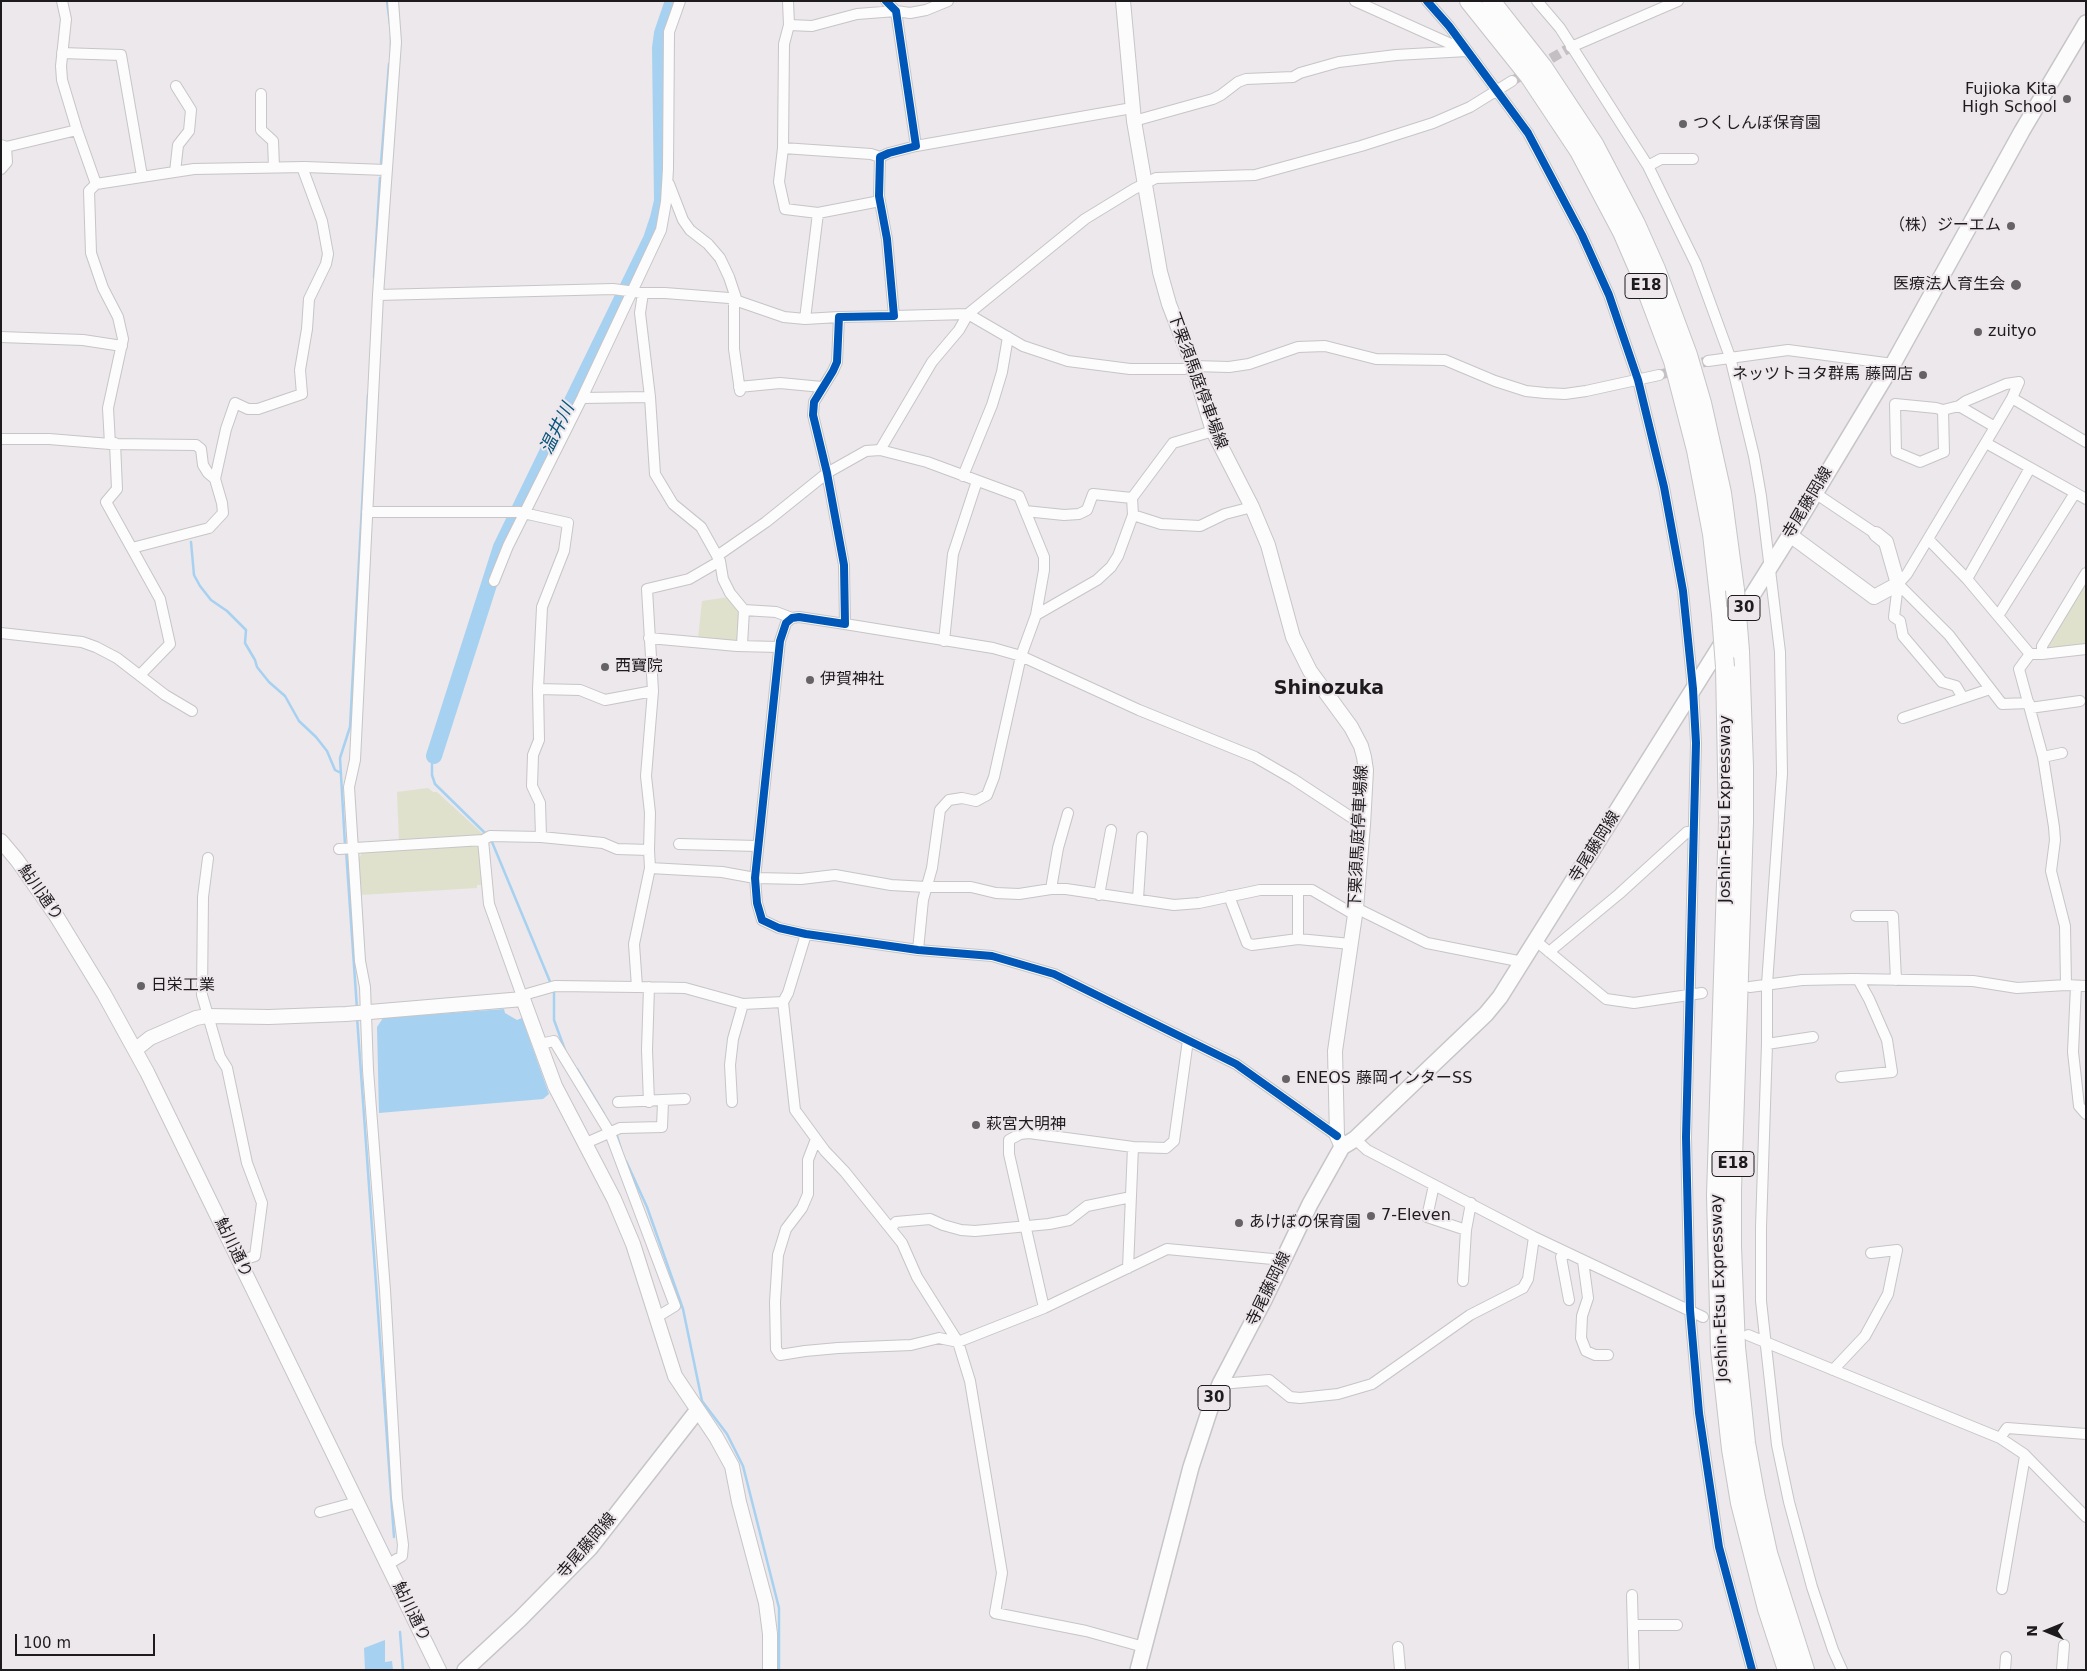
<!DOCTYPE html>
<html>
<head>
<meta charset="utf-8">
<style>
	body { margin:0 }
	#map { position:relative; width:2087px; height:1671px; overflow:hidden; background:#ece8eb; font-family:"DejaVu Sans",sans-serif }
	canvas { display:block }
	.frame { position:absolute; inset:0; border:2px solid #1d1b1d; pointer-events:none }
	.north { position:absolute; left:2022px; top:1606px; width:50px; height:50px; -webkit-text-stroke:4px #ede7ec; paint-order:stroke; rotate:270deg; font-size:14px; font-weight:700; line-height:20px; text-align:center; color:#1d1b1d }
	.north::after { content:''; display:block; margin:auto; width:18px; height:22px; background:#1d1b1d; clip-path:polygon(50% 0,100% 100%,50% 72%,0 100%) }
	.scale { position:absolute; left:15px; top:1634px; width:140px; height:22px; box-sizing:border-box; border:2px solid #1d1b1d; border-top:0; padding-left:6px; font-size:15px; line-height:18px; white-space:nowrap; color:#1d1b1d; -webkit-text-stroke:4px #ede7ec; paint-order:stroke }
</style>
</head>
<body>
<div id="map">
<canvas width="2087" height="1671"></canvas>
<div class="frame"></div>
<div class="north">N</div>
<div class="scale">100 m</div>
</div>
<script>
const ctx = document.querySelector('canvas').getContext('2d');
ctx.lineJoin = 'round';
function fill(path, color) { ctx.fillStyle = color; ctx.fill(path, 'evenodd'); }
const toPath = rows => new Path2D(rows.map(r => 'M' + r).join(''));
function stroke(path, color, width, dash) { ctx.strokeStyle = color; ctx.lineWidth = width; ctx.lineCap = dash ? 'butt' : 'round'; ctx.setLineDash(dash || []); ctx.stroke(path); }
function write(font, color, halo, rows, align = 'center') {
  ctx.font = font + ' "DejaVu Sans","Noto Sans JP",sans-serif'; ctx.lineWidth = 4; ctx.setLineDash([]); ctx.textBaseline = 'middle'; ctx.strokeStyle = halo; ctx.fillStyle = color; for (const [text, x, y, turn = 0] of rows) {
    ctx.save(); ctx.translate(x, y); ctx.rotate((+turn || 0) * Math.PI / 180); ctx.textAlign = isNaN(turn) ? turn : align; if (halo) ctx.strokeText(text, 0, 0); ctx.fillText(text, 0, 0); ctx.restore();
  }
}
const green = toPath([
	[2086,582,2086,645,2052,649,2048,647],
	[729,597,741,609,739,642,698,639,702,601],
	[428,788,433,792,437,792,484,835,399,841,397,792],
	[475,844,481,849,483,885,477,885,477,888,360,895,358,859,363,852]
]);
const water = toPath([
	[504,1009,505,1013,517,1020,522,1018,549,1094,543,1099,379,1113,377,1027,383,1018],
	[385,1640,385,1662,392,1661,393,1670,365,1670,364,1648]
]);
const stream = toPath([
	[387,1,390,24],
	[391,49,391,37],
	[381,163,389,64],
	[374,277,380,178],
	[191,542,194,575,200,586,211,600,227,611,246,630,245,643,255,660,257,667,269,682,285,696,299,721,316,737,327,751,335,770,341,773],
	[434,756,432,764,432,775,435,784,486,834],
	[492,842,551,984],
	[345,845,340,758,350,727,368,395],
	[346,850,357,1009],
	[554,990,554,1020,565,1050],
	[357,1017,394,1537],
	[577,1069,604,1114],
	[617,1136,621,1149],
	[626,1161,647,1207,683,1309,702,1401,727,1434,743,1466,779,1608,779,1670],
	[400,1632,403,1670]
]);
const river = toPath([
	[434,756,501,547,651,239,658,218,662,201,660,48,662,33,673,1]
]);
const streetTunnel = toPath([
	[1512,81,1571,47],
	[1659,375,1708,361]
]);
const street = toPath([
	[62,1,66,19,61,66,62,80,77,130,96,184,194,169,305,167,386,170],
	[788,1,789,25,784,44,783,148,779,182,785,209,818,213,880,201],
	[886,1,896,11,916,146,889,153,880,157,879,196,887,239,894,316,839,317,837,362,833,371,814,402,813,415,827,473,844,565,845,624,799,617,792,618,786,623,780,641,755,878,757,903,762,920,779,928,806,934,918,950,992,956,1054,974,1236,1064,1337,1136],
	[1355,1,1462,49],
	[1427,1,1449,26,1528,133,1582,235,1609,295,1638,380,1664,487,1683,591,1693,689,1696,743,1686,1137,1690,1310,1699,1413,1719,1547,1752,1670],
	[1537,1,1560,28,1648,166,1696,264,1730,357,1754,456,1761,496,1780,652,1782,774,1767,984,1767,1044,1761,1227,1761,1301,1777,1445,1789,1502,1812,1587,1833,1650,1842,1670],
	[789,25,812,26,857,14,896,11,910,13,926,10,948,1],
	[1571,47,1678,1],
	[62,53,121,55,142,176],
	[261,94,261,130,273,141,274,167],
	[1134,121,1213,99,1221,95,1238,82,1246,79,1293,77,1300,73,1339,62,1396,55,1467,51],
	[1,145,6,147,77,130],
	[916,146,1132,108],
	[783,148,871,154,880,157],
	[1648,166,1661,159,1693,159],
	[1,169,7,162,6,147],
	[175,172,178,145,189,131,191,110,176,86],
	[96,184,89,191,91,253,103,288,118,317,123,339,108,408,110,444],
	[669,184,683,220,690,230,708,244,720,258,729,277,737,301],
	[643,293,640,313,650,397,655,474,673,504,701,527,720,561,723,579,730,593,744,610,776,612,792,618],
	[378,295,613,289,643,293,665,293,729,298,784,317,805,319,839,317],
	[734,300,734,349,740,391],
	[894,316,968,314,1023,346,1068,361,1130,369,1184,369,1193,366,1229,367,1249,364,1298,347,1325,346,1376,359,1445,360,1495,381,1526,391,1545,393,1565,394,1586,391,1659,375],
	[805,319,818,213],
	[1,337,83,340,122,346],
	[1708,361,1788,350,1893,364],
	[739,387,780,383,822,387],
	[582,398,650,397],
	[2012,398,2086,442],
	[1959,406,1995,427],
	[1943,410,1944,452,1920,462,1896,452,1895,404,1936,408,1943,410,1959,406,1966,401,2006,384,2019,382,2012,398,1995,427,1907,574,1898,584,1894,617,1900,621,1903,636,1942,682,1956,686,1963,698],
	[1,439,49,439,110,444,196,445,201,449,203,465,208,473,215,479],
	[115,443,117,489,106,502,160,599,170,644,140,675],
	[1986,443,2086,499],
	[880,450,927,462,1019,496,1044,557,1044,570,1036,615],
	[963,476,992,405,1002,372,1008,337],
	[1815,493,1876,534],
	[1025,511,1064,515,1079,514,1087,510,1093,494,1132,498],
	[367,512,519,512,568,523,564,551,542,607,538,689,539,740,533,755,532,786,540,803,541,837],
	[1133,515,1161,524,1200,526,1225,514,1252,507],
	[1928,539,1967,579,2030,654,2042,654,2086,649],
	[132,548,209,528,223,513,222,503,215,479,226,429,235,403,248,409,258,409,302,394,300,370,307,329,309,299,326,264,328,254,322,221,302,167],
	[717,556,766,522,827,473,866,451,880,450,932,362,959,330,968,314,1085,219,1134,189,1156,178,1255,175,1361,146,1433,123,1470,107,1512,81],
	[1967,579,2030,468],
	[494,581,508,546,582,398,661,230,666,202,668,169,669,32,680,1],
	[1898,584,1949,635,2002,704,2029,703],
	[1998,616,2075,493],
	[845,624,993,648,1021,656,1139,710,1255,757,1293,779,1363,825],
	[1,633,82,642,96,647,117,658,165,695,192,711],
	[649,638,737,646,779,647],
	[944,641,953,554,977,481],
	[742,645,744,610],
	[2030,654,2019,669,2043,757,2054,827,2055,840,2051,871,2065,926,2066,985],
	[2042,654,2042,646,2086,573],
	[538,689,580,690,605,700,653,691],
	[2030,708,2080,701],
	[1903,718,1990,689],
	[2043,757,2062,753],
	[483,840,489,904,523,999,527,994,555,986,637,987,685,988,743,1004,783,1002,788,993,806,934],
	[679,844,757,846],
	[339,849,483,840,490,836,541,837,603,843,617,849,649,850,650,868,634,944,637,987],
	[649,850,650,813,646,776,653,691,647,589,689,579,720,561],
	[208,858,203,897,202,995,220,1057,227,1068,247,1163,262,1203,255,1256,239,1261],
	[650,868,722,872,755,878,801,879,835,875,891,885,926,887,971,887,996,893,1019,894,1051,889,1066,889,1174,905,1199,903,1260,890,1312,890,1355,915],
	[1051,889,1058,848,1068,813],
	[1298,890,1298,939],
	[1099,895,1111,830],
	[1229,896,1247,943,1252,945,1298,939,1351,944],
	[1138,899,1142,837],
	[1356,908,1427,943,1523,962],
	[1856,916,1893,916,1896,980],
	[1536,941,1606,999,1634,1003,1702,993],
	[918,950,923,900,932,868,940,810,949,800,962,798,976,801,987,795,994,777,1021,656,1036,615,1097,580,1111,567,1118,556,1133,515,1132,498,1173,443,1213,431],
	[1549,952,1619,894,1687,832,1694,832],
	[2076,986,2073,1052,2079,1106,2086,1114],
	[649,987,647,1050,649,1102],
	[1750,987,1802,980,1852,979,1973,981,2017,988,2066,985,2086,986],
	[783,1002,795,1110,825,1151,845,1172,902,1243,917,1277,958,1342,970,1381,1002,1573,995,1613,1086,1631,1144,1647],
	[540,1044,554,1041,610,1133,675,1306,657,1317],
	[1767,1044,1813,1037],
	[1841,1077,1892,1072,1887,1040,1869,999,1858,979],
	[618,1102,685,1099],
	[732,1102,730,1065,733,1039,743,1004],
	[816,1139,808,1160,808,1194,802,1208,786,1229,778,1255,775,1302,776,1349,780,1355,805,1351,838,1348,911,1345,939,1338,958,1342,1044,1308,1167,1249,1283,1260],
	[1355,1139,1367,1150,1534,1237,1703,1317],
	[586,1143,620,1128,662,1127,663,1102],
	[1434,1185,1427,1217,1466,1230],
	[891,1228,896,1222,930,1219,943,1225,961,1230,975,1231,1049,1224,1069,1220,1087,1206,1131,1197],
	[1567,1253,1561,1257,1569,1300],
	[1583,1261,1588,1298,1582,1316,1581,1338,1586,1351,1595,1355,1608,1355],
	[1128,1268,1133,1147],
	[1463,1281,1466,1230,1471,1203],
	[1044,1308,1009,1154,1009,1140,1020,1134,1029,1133,1133,1147,1166,1148,1174,1141,1188,1040],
	[1748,1335,2000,1438,2024,1454,2086,1517],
	[1833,1370,1865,1336,1888,1294,1897,1250,1871,1253],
	[1220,1384,1269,1380,1290,1397,1300,1398,1338,1394,1372,1384,1470,1315,1523,1288,1528,1279,1534,1237],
	[2000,1438,2007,1428,2086,1434],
	[320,1512,357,1502],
	[387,1565,402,1556,403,1545,397,1498,385,1290,368,1070,365,987,360,961,349,787,355,760,378,295,396,42,393,1],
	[2002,1589,2025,1456],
	[1632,1595,1634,1670],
	[1633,1625,1677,1625],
	[1398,1647,1400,1670],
	[2005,1670,2006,1657],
	[2062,1670,2064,1645]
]);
const secondary = toPath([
	[1123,1,1134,121,1160,272,1169,304,1193,366,1213,431,1252,507,1268,545,1293,637,1310,671,1351,727,1361,746,1364,757,1366,770,1363,825,1356,908,1335,1051,1337,1136,1342,1147],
	[1790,535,1874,597,1898,584,1886,542,1876,534],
	[1,841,17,860,57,917,104,994,147,1072,439,1670],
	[135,1050,150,1038,196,1018,207,1016,269,1017,346,1014,523,999,555,1086,614,1199,633,1244,675,1376,716,1437,732,1466,739,1502,766,1603,770,1634,770,1670]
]);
const primary = toPath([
	[465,1670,520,1619,590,1548,697,1411],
	[1138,1670,1191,1467,1210,1409,1220,1384,1264,1300,1310,1204,1342,1147,1355,1139,1486,1014,1500,997,1790,535,1893,364,2022,131,2086,23]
]);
const highway = toPath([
	[1469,1,1529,76,1579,151,1622,232,1641,276,1673,361,1696,450,1712,534,1721,614],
	[1491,1,1543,67,1594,144,1636,224,1656,269,1688,355,1702,403,1722,493,1735,590],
	[1740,651,1744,767,1744,822,1732,1189,1732,1247,1736,1347,1746,1443,1756,1498,1768,1553,1805,1670],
	[1725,667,1728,821,1716,1195,1720,1350,1731,1449,1740,1503,1767,1609,1787,1670]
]);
const highwayBridge = toPath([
	[1735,590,1740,651],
	[1721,614,1725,667]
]);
const cycleway = toPath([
	[886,1,896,11,916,146,889,153,880,157,879,196,887,239,894,316,839,317,837,362,833,371,814,402,813,415,827,473,844,565,845,624,799,617,792,618,786,623,780,641,755,878,757,903,762,920,779,928,806,934,918,950,992,956,1054,974,1236,1064,1337,1136],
	[1427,1,1449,26,1528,133,1582,235,1609,295,1638,380,1664,487,1683,591,1693,689,1696,743,1686,1137,1690,1310,1699,1413,1719,1547,1752,1670]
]);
const markers = [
	[2067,99,5,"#656365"],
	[1683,124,5,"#656365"],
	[2011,226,5,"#656365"],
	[2016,285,6,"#656365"],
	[1978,332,5,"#656365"],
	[1923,375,5,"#656365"],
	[605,667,5,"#656365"],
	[810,680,5,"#656365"],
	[141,986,5,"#656365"],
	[1286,1079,5,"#656365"],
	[976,1125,5,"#656365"],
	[1371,1216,5,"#656365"],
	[1239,1223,5,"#656365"]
];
const shields = [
	[1646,286,42],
	[1744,608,32],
	[1733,1164,42],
	[1214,1398,32]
];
const shieldNames = [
	["E18",1646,286],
	["30",1744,608],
	["E18",1733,1164],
	["30",1214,1398]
];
const poiNames = [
	["Fujioka Kita",2057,90,"right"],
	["High School",2057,108,"right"],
	["つくしんぼ保育園",1693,124],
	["（株）ジーエム",2001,226,"right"],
	["医療法人育生会",2005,285,"right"],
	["zuityo",1988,332],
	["ネッツトヨタ群馬 藤岡店",1913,375,"right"],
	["西寶院",615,667],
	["伊賀神社",820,680],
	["日栄工業",151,986],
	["ENEOS 藤岡インターSS",1296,1079],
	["萩宮大明神",986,1125],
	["7-Eleven",1381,1216],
	["あけぼの保育園",1249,1223]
];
const streetNames = [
	["下栗須馬庭停車場線",1197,381,70],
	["寺尾藤岡線",1808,503,-59],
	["Joshin-Etsu Expressway",1726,809,-90],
	["下栗須馬庭停車場線",1359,837,-87],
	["寺尾藤岡線",1595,847,-58],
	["鮎川通り",40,893,55],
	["鮎川通り",233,1248,64],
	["Joshin-Etsu Expressway",1720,1288,-92],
	["寺尾藤岡線",1269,1289,-64],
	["寺尾藤岡線",587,1546,-49],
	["鮎川通り",411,1612,64]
];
const waterNames = [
	["温井川",558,429,-64]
];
const quarterNames = [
	["Shinozuka",1329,689]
];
fill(green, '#dfe1cd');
fill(water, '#a7d1f0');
stroke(stream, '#a7d1f0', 2.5);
stroke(river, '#a7d1f0', 16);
stroke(streetTunnel, '#c3bfc2', 10, [10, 5]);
stroke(street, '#c7c5c7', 12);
stroke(secondary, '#c7c5c7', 16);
stroke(primary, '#c7c5c7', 18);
stroke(highway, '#c7c5c7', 20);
stroke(street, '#fcfcfc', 10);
stroke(secondary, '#fcfcfc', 14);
stroke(primary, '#fcfcfc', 15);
stroke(highway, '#fcfcfc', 18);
stroke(highwayBridge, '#c7c5c7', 20, []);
stroke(highwayBridge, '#fcfcfc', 18);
stroke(cycleway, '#0057b8', 8);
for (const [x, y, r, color] of markers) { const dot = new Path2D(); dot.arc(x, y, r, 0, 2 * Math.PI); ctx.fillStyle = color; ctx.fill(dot); stroke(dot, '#ede7ec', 2); }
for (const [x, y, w] of shields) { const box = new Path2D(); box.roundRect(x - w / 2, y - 12.5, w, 25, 4); ctx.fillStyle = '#ede7ec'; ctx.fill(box); stroke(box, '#1d1b1d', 1); }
write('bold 15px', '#1d1b1d', null, shieldNames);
write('16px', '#1d1b1d', '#ede7ec', poiNames, 'left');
write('16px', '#1d1b1d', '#ede7ec', streetNames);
write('italic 18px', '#07547c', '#ede7ec', waterNames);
write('bold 19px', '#1d1b1d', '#ede7ec', quarterNames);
</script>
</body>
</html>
